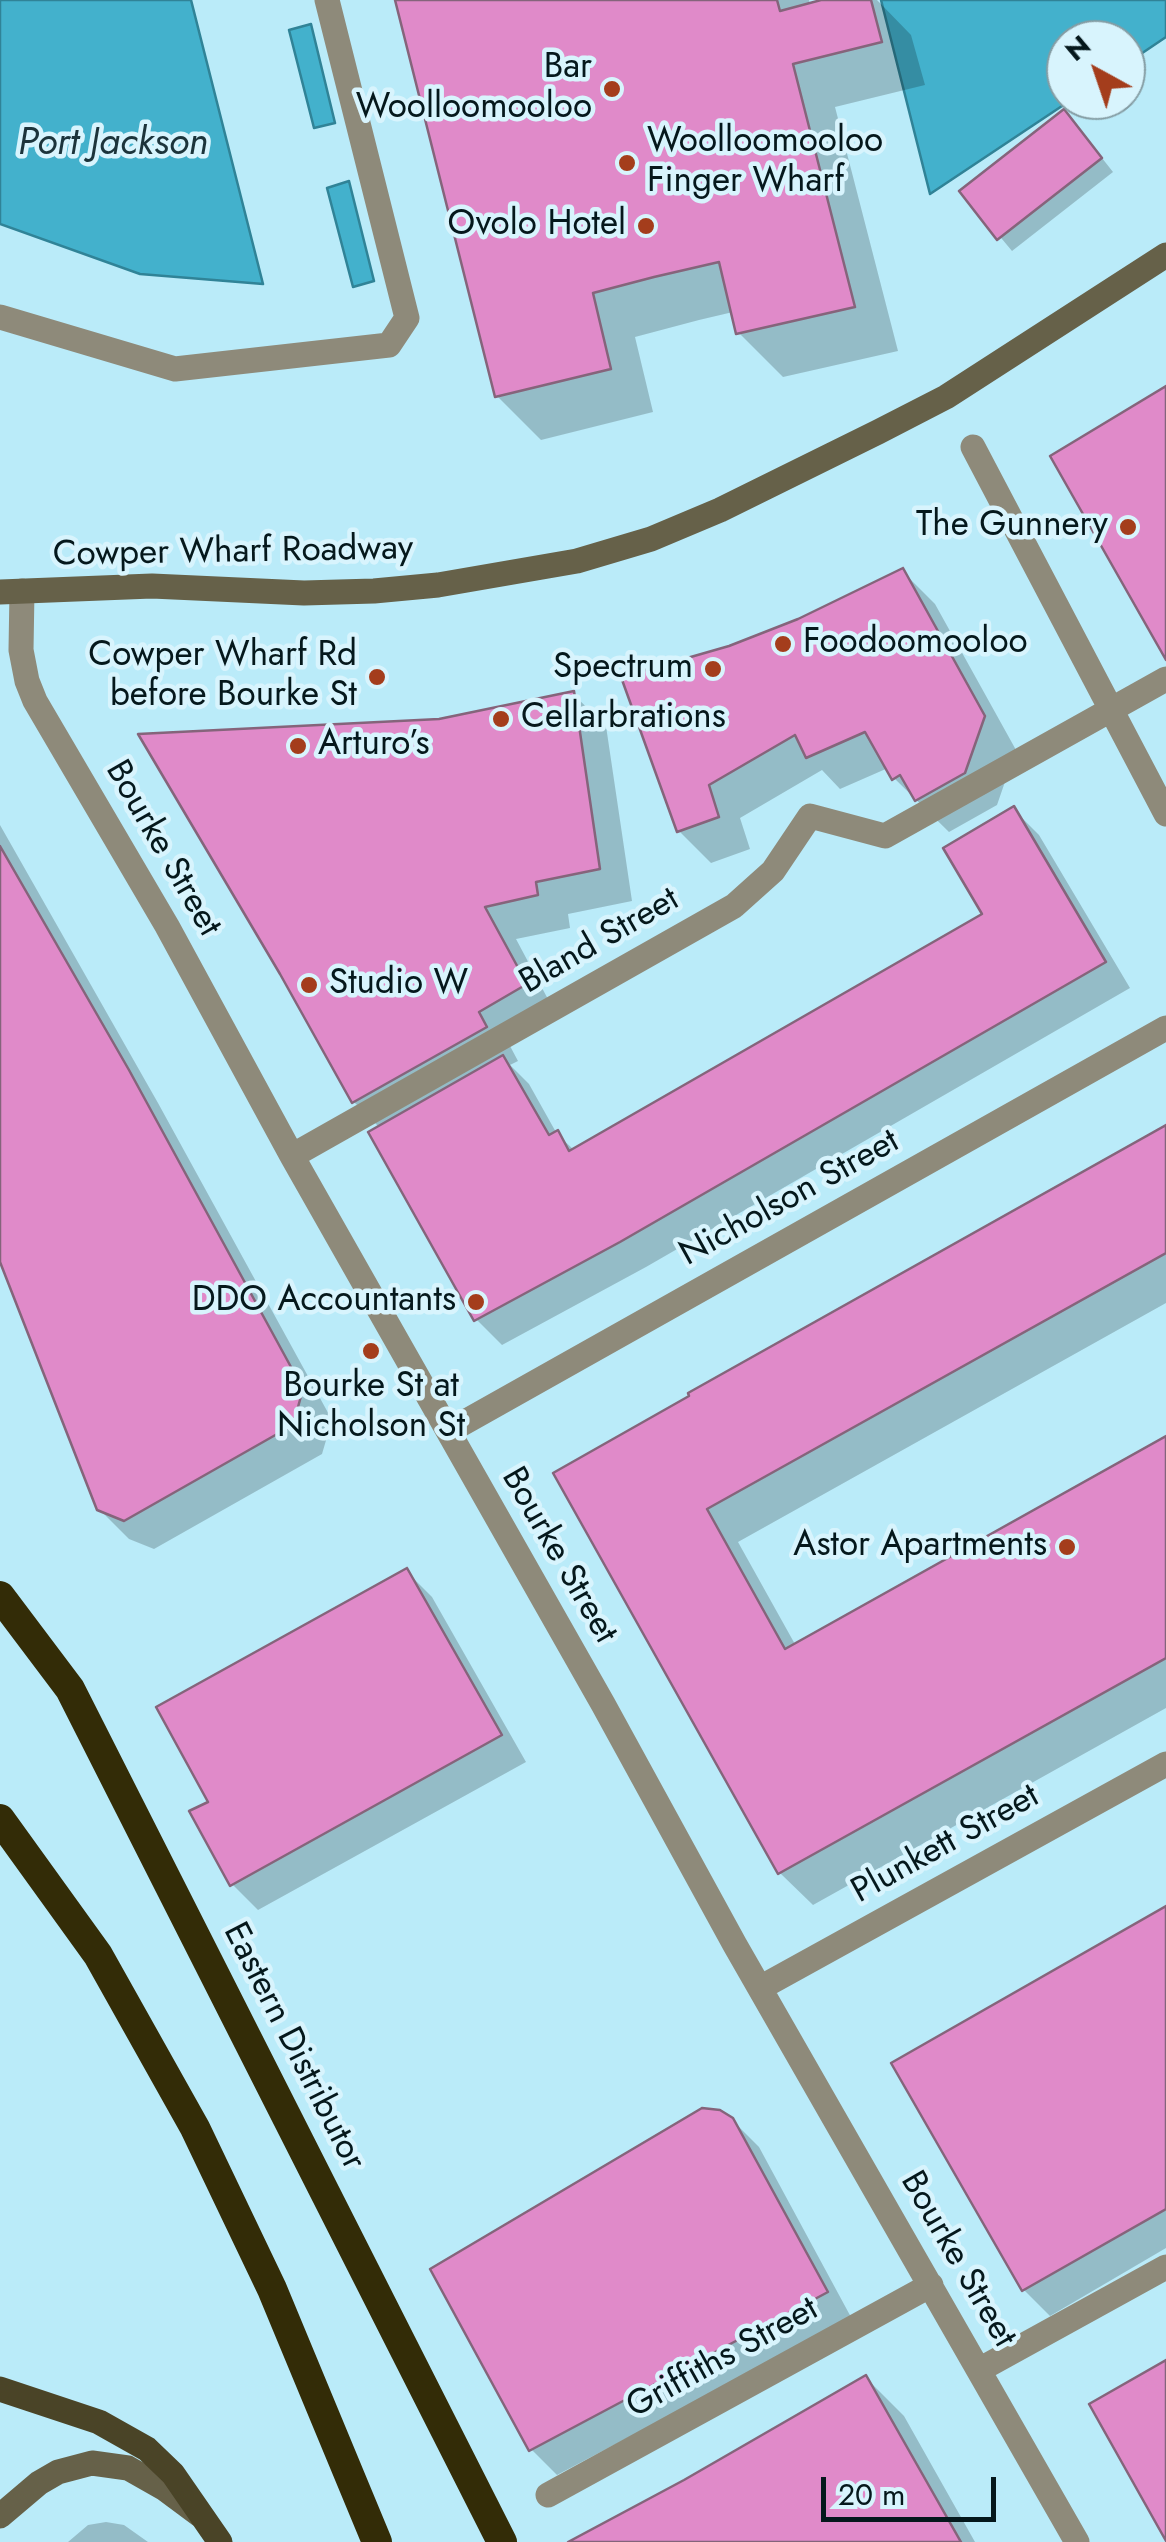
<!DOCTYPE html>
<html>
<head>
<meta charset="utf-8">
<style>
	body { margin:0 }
	#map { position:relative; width:1166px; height:2542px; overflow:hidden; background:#baebf9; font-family:Jost,sans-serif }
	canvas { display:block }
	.north { position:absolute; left:1046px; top:20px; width:100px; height:100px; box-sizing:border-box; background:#d8f4fd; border:2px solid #849ca3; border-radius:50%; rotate:320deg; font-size:28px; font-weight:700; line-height:40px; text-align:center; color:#05181c }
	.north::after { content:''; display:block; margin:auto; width:35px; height:45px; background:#a43d1c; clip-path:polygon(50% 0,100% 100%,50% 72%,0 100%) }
	.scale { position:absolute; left:821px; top:2477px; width:175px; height:45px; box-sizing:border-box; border:5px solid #05181c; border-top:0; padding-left:12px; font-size:30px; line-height:35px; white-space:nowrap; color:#05181c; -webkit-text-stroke:8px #d8f4fd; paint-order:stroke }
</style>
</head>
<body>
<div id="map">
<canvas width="1166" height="2542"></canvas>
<div class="north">N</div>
<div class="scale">20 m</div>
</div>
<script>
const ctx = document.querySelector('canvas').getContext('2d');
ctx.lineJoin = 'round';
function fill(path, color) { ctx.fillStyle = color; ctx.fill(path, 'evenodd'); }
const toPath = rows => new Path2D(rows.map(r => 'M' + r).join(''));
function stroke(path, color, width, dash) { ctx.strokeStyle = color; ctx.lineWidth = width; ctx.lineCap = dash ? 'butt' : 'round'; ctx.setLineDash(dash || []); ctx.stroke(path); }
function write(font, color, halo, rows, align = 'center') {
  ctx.font = font + ' Jost,sans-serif'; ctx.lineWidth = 9; ctx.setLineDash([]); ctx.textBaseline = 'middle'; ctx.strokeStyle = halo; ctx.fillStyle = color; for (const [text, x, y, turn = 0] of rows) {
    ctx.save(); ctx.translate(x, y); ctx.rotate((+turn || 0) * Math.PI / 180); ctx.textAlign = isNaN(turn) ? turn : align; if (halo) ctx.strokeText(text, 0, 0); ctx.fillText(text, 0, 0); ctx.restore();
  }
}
const water = toPath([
	[0,0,191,0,263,284,140,274,0,224,0,0],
	[881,0,1166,0,1166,37,1126,64,1126,40,1066,40,1066,100,1071,100,930,194,881,0],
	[311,24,335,123,314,128,289,30,311,24],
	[349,181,374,281,353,287,327,188,349,181]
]);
const shadow = toPath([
	[397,0,809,0,810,6,831,0,877,0,911,35,925,85,835,107,898,351,783,377,739,333,733,312,699,320,635,337,653,412,541,440,497,396],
	[1076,125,1113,172,1012,251,962,191],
	[902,571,935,604,1016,750,997,805,949,832,894,778,888,768,840,789,822,770,740,818,750,849,711,863,679,831,730,649,799,622],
	[573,694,606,726,632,901,568,914,570,928,516,939,558,1018,510,1046,518,1061,510,1065,529,1084,557,1134,575,1151,986,915,1013,809,1039,835,1130,988,646,1267,502,1345,476,1319,380,1128,354,1102,283,972,439,721],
	[0,825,158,1103,332,1420,322,1454,154,1549,129,1539,99,1509,0,1255],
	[1166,1128,1166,1303,738,1542,796,1646,1166,1439,1166,1708,813,1905,780,1873,556,1474],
	[406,1571,432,1597,526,1762,258,1910,232,1884,212,1803],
	[1166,1909,1166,2248,1050,2316,1024,2290],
	[732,2120,759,2147,852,2319,557,2475,531,2449],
	[866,2378,904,2416,975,2542,576,2542],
	[106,2522,124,2525,148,2542,68,2542,88,2525]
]);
const building = toPath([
	[395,0,777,0,780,11,821,0,871,0,882,42,793,64,855,307,736,334,719,262,654,277,593,293,611,369,495,397,395,0],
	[1064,109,1102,158,997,240,959,191,1064,109],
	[1166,386,1166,660,1050,456,1166,386],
	[903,568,985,716,965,773,915,801,900,775,892,780,865,732,806,758,795,735,709,785,719,817,677,832,621,677,729,646,798,619,903,568],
	[574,691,600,869,536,882,538,895,485,907,527,984,479,1012,487,1027,352,1103,280,974,138,734,439,719,574,691],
	[1014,806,1106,962,620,1242,474,1321,368,1132,503,1055,549,1135,558,1130,569,1151,982,914,943,848,1014,806],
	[0,846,129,1070,303,1389,293,1425,124,1521,97,1510,0,1262,0,846],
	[1166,1125,1166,1253,707,1509,785,1649,1166,1436,1166,1658,778,1874,553,1473,689,1396,688,1393,1166,1125],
	[407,1568,502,1735,230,1886,189,1811,208,1802,156,1707,407,1568],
	[1166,1906,1166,2209,1022,2291,891,2063,1166,1906],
	[702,2108,720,2110,733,2118,828,2292,529,2451,430,2269,702,2108],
	[1166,2360,1166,2541,1089,2404,1166,2360],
	[866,2375,961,2542,568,2542,684,2480,866,2375]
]);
const street = toPath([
	[0,317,175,369,389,345,407,318,327,0],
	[973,447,1166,814],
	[22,591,21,650,27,681,35,701,167,926,292,1156,603,1704,735,1945,1077,2542],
	[292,1156,734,906,773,871,810,816,885,836,1166,679],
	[449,1431,1166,1028],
	[760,1988,1166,1764],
	[979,2370,1166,2267],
	[548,2495,931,2285]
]);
const secondary = toPath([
	[0,592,152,586,304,593,374,591,438,585,577,561,651,539,720,510,878,432,946,397,1166,255],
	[0,2516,39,2483,58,2472,92,2463,128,2468,165,2489,200,2515]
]);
const primary = toPath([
	[0,2389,99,2422,147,2449,173,2474,220,2542]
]);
const highway = toPath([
	[0,1596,70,1689,502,2542],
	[0,1819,98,1955,195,2128,272,2289,377,2542]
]);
const markers = [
	[612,89,10,"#a43d1c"],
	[627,163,10,"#a43d1c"],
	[646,226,10,"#a43d1c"],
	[1128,527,10,"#a43d1c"],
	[783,644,10,"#a43d1c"],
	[713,669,10,"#a43d1c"],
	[377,677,10,"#a43d1c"],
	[501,719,10,"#a43d1c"],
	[298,746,10,"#a43d1c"],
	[309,985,10,"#a43d1c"],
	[476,1302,10,"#a43d1c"],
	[371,1351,10,"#a43d1c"],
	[1067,1547,10,"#a43d1c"]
];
const poiNames = [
	["Bar",592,69],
	["Woolloomooloo",592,109],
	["Woolloomooloo",647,143,"left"],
	["Finger Wharf",647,183,"left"],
	["Ovolo Hotel",626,226],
	["The Gunnery",1108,527],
	["Foodoomooloo",803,644,"left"],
	["Cowper Wharf Rd",357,657],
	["before Bourke St",357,697],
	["Spectrum",693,669],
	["Cellarbrations",521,719,"left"],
	["Arturo’s",318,746,"left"],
	["Studio W",329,985,"left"],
	["DDO Accountants",456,1302],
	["Bourke St at",371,1388,"center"],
	["Nicholson St",371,1428,"center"],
	["Astor Apartments",1047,1547]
];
const streetNames = [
	["Cowper Wharf Roadway",233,553,-1],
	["Bourke Street",162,849,60],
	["Bland Street",600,942,-30],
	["Nicholson Street",790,1199,-29],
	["Bourke Street",558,1556,60],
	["Plunkett Street",946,1845,-29],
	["Eastern Distributor",293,2047,63],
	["Bourke Street",957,2260,60],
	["Griffiths Street",723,2359,-29]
];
const waterNames = [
	["Port Jackson",113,145]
];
fill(water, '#43b1cc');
stroke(water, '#308397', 2.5);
fill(shadow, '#0003');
fill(building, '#e08ac9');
stroke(building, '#85647b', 2.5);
stroke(street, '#8e8a7a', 25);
stroke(secondary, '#666149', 25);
stroke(primary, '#4a4427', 25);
stroke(highway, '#332c07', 30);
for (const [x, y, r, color] of markers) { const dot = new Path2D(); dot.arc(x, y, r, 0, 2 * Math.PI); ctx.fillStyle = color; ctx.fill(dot); stroke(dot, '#d8f4fd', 4); }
write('35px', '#05181c', '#d8f4fd', poiNames, 'right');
write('35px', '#05181c', '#d8f4fd', streetNames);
write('italic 38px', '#1c343b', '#d8f4fd', waterNames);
</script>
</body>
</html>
